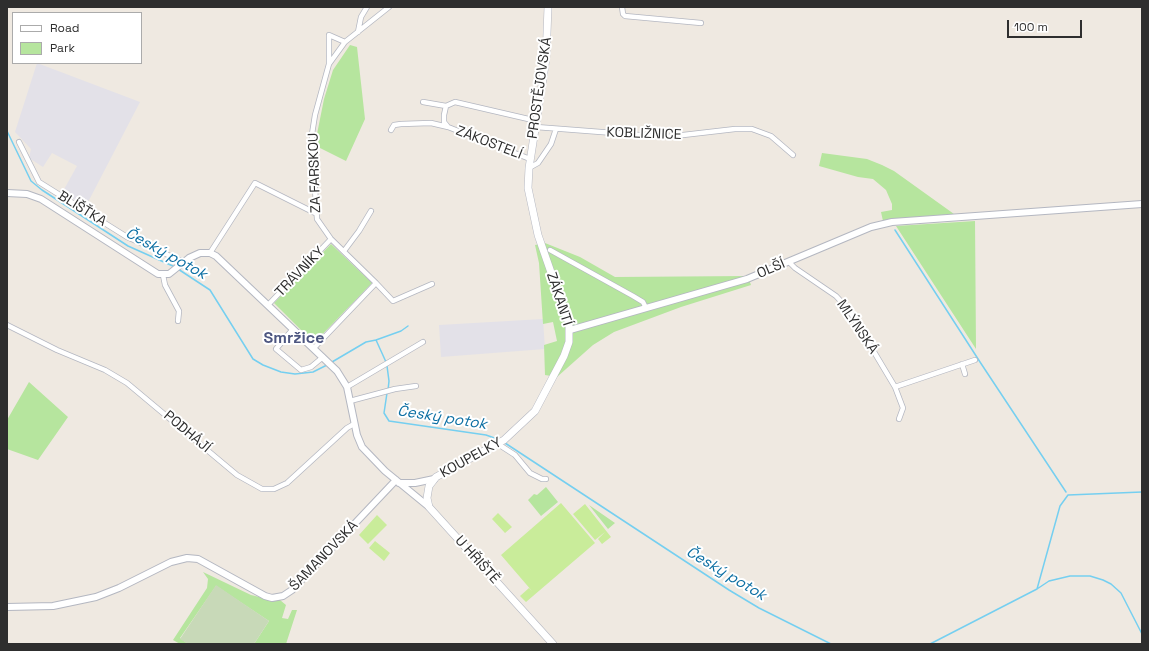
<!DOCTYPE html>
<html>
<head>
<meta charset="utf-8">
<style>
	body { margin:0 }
	#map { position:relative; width:1149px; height:651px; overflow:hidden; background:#efe9e1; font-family:"Space Grotesk",sans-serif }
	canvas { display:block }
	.frame { position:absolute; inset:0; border:8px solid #2e2e2e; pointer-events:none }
	.legend { position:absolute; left:12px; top:12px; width:130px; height:52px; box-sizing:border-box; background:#fff; border:1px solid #ababab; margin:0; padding:5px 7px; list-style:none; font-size:12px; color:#2e2e2e }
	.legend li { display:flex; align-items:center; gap:8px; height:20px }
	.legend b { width:20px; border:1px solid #ababab }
	.scale { position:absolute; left:1007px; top:20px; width:75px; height:18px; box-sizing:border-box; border:2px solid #2e2e2e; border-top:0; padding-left:5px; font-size:12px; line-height:14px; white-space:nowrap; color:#2e2e2e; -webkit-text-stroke:3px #fff; paint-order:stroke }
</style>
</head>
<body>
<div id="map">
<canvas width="1149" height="651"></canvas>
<div class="frame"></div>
<ul class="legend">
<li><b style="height:5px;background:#fff"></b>Road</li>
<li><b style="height:11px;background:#b6e59e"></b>Park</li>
</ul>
<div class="scale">100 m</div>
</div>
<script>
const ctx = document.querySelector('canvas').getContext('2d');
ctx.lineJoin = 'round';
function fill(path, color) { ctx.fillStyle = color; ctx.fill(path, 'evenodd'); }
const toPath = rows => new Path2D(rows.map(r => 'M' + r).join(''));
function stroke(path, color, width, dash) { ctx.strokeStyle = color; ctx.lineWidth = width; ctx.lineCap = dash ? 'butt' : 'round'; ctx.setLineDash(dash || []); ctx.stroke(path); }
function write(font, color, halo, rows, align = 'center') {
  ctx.font = font + ' "Space Grotesk",sans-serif'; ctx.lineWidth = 4; ctx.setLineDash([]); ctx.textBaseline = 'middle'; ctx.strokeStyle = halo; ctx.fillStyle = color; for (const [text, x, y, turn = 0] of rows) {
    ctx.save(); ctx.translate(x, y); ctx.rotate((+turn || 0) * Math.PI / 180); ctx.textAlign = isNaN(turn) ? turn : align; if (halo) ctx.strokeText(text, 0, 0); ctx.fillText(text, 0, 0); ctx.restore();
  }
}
const industrial = toPath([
	[37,63,140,102,86,206,62,193,77,166,52,153,43,167,29,158,31,149,15,132],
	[543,319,545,349,441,357,439,325]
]);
const green = toPath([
	[350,45,357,47,365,119,346,161,316,146,316,139,324,99,333,70],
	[822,153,867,159,882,165,894,171,954,214,883,221,881,212,892,210,892,204,886,190,873,179,858,177,819,166],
	[975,221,976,349,896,226],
	[545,243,580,257,615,277,748,276,751,285,681,307,614,332,593,345,557,377,545,375,544,345,557,341,553,322,543,324,539,263,535,245],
	[331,244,372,283,314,343,274,303],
	[29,382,68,417,38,460,7,449,7,420],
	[546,487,558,502,541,516,528,500,534,494,537,495],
	[589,505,615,523,608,529],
	[203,572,251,595,272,600,280,600,286,605,282,618,288,619,292,610,297,610,286,644,254,644,269,621,216,586,180,638,188,644,180,644,173,640,207,588,208,579]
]);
const cemetery = toPath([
	[216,585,269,621,254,644,188,644,180,639]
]);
const pitch = toPath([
	[561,503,595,543,526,602,520,596,529,588,532,591,501,555],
	[585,504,611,537,602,544,598,539,605,532,595,540,573,514],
	[498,513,512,527,505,533,492,519],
	[377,515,387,525,368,544,359,535],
	[375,541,390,553,384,561,369,548]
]);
const stream = toPath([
	[7,131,31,181,42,190,128,246,175,267],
	[895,230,980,362,1066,492],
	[178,269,210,290,248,351,253,359,263,365,281,372,295,374,313,372,327,365],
	[376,340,401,331,408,326],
	[332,362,366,342,376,340,386,362],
	[387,366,389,381,388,390],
	[387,393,384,413,389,421,486,435,500,440],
	[505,443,729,590,759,608,831,644],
	[1037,589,1060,506,1068,495,1142,492],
	[930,644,1037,589,1049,581,1070,576,1090,576,1103,580,1111,584,1121,593,1142,634]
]);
const minor = toPath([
	[622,7,623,14,625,16,701,23],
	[358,32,361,17,367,7],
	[329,64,329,35,345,42],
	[423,102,446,106],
	[536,127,666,137,735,129,752,129,771,136,793,155],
	[391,130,394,125,401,124,431,123,448,127],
	[19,142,39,182,127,237,184,262],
	[530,159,448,127,444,122,444,115,446,106,455,102,537,121],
	[529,168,538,163,551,144,556,129],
	[550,250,633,296,643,302,646,308],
	[344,251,359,231,371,211],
	[210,253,255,183,315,213],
	[789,262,795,268,836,296,849,310,895,387,903,408,899,419],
	[163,275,165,285,179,311,178,321],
	[376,283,393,301,432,284],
	[268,305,331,239],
	[7,325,57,350,105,370,127,383,237,475,262,489,274,489,287,483,347,428,354,424],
	[293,329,276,349,301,370,311,367,323,357],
	[314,348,376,283,331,239,317,219,313,159,312,134,315,115,329,64,345,42,389,7],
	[962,364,965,374],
	[347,387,423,342],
	[895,387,975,360],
	[350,401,395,389,416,386],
	[498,444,515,455,530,473,542,479,546,479]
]);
const tertiary = toPath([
	[7,193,27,194,41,199,158,274,169,274,189,258,200,253,210,253,216,256,337,371,347,387,357,435,362,447,385,471,429,507],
	[570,330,747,279,871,227,892,222,1142,204],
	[399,483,415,483,434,479],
	[7,607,53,606,96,597,119,588,171,562,187,558,198,559,265,596,272,598,283,596,292,590,396,480]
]);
const secondary = toPath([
	[548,7,546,59,529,168,528,188,538,235,569,324,569,342,564,356,535,411,504,440,436,477,429,486,427,498,429,507,553,644]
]);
const streetNames = [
	["PROSTĚJOVSKÁ",540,88,-82],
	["KOBLIŽNICE",644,134,2],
	["ZÁKOSTELÍ",489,143,21],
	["ZA FARSKOU",315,173,-92],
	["BLÍŠŤKA",82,209,32],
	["OLŠÍ",771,269,-23],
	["TRÁVNÍKY",300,272,-46],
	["ZÁKANTÍ",559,299,72],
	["MLÝNSKÁ",857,327,56],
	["PODHÁJÍ",187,432,40],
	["KOUPELKY",471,458,-29],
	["ŠAMANOVSKÁ",324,556,-46],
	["U HŘIŠTĚ",477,560,48]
];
const waterNames = [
	["Český potok",166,254,29],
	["Český potok",442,418,9],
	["Český potok",726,574,31]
];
const quarterNames = [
	["Smržice",294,339]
];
fill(industrial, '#e3e1e8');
fill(green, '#b6e59e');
fill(cemetery, '#c8d9b8');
fill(pitch, '#c9ec9a');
stroke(stream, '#75cff0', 1.5);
stroke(minor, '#b4b7c1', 6);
stroke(tertiary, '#b4b7c1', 8);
stroke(secondary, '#b4b7c1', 8);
stroke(minor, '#fff', 4.5);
stroke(tertiary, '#fff', 6);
stroke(secondary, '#fff', 7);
write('14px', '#2e2e2e', '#fff', streetNames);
write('italic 15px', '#0d6fa3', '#fff', waterNames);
write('bold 16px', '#4d5680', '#fff', quarterNames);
</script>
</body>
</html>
